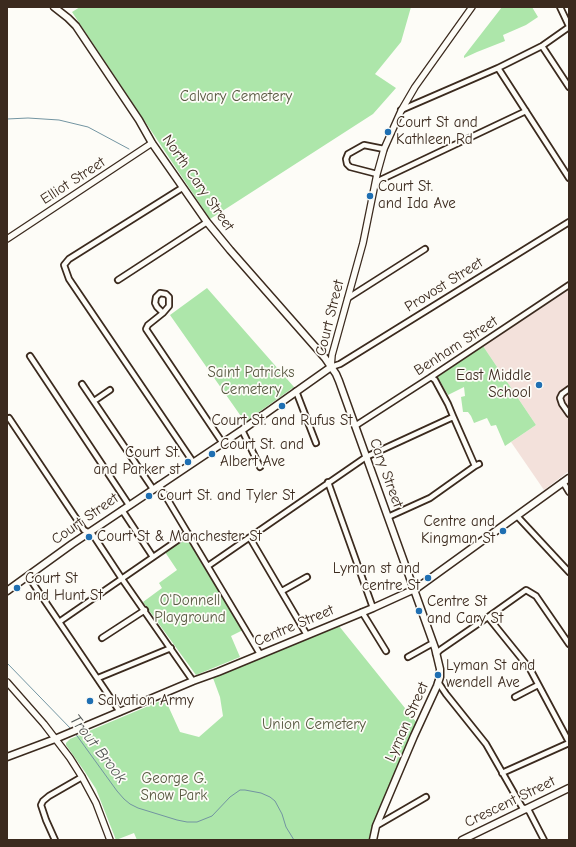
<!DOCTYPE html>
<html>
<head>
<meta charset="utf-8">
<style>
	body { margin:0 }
	#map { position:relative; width:576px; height:847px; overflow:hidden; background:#fdfcf7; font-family:"Comic Neue",sans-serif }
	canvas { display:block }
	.frame { position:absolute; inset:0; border:8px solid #3b2a1e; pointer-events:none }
</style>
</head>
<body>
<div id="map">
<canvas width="576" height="847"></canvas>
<div class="frame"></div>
</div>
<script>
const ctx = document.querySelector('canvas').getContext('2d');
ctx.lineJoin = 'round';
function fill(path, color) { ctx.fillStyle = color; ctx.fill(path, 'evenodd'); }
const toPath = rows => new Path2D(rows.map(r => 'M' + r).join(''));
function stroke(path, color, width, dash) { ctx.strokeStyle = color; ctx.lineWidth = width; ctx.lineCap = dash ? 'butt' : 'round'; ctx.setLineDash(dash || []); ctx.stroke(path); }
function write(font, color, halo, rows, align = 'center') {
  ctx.font = font + ' "Comic Neue",sans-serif'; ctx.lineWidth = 3.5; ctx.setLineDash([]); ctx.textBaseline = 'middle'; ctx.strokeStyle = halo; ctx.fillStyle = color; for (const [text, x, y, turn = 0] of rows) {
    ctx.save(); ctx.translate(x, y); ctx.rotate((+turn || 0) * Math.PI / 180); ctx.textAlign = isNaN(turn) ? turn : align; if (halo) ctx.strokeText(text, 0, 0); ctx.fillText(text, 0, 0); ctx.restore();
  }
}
const built = toPath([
	[569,290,569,471,544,490,511,442,536,425,483,346]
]);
const green = toPath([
	[80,7,411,7,401,42,375,74,396,88,373,114,210,219,72,12],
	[502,7,532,7,538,17,526,25,503,35,505,41,477,52,464,58,464,56],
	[207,288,294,387,245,422,170,315],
	[483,346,536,425,505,446,496,425,491,426,487,418,474,423,471,416,468,412,463,412,461,397,465,396,464,387,448,395,437,376],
	[186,537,199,559,243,630,231,636,240,657,196,675,143,602,162,588,159,583,177,570,165,552],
	[339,626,417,723,384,800,369,840,137,840,134,833,116,840,96,789,85,772,66,745,66,743,70,739,165,699,180,732,199,737,223,716,220,697,213,678]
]);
const stream = toPath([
	[7,119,28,118,59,120,88,127,129,149],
	[7,663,72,730],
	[75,733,117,791,124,799,130,804,138,808,177,820,187,822,197,822,212,816,230,797,240,790,245,790,261,793,270,797,275,801,282,814,286,827,294,840]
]);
const minor = toPath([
	[560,7,569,26],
	[542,46,569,87],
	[498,68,569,178],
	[401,110,498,68,542,46,569,27],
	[377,174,350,167,347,164,346,159,348,154,364,145,384,149],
	[376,182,526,111],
	[182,188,69,259,64,265,69,279,193,462],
	[118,280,207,222],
	[348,298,425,249],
	[163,313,157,307,155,303,156,297,160,293,166,294,169,297,169,306,163,313,148,325,146,329,222,442],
	[30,356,129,505],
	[331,367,340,364,569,222],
	[431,377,435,380,448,404,453,416,475,466,479,464],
	[82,384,153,489],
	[569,389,562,394,560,398,562,404,569,414],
	[296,391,316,443],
	[94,401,110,390],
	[9,418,84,530,93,535,122,579,193,681],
	[355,426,431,377,569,285],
	[242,430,260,467],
	[328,482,373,608],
	[563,482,569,492],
	[159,485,260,654],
	[122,510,153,557],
	[517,516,569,572],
	[388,517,430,498,475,466],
	[250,538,307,635],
	[208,566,366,457,453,417],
	[28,576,120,712],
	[282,591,307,577],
	[362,612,386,651],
	[488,617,530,669,569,742],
	[59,622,188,533],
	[102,638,145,610],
	[436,654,440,650,488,617,526,590,536,596,569,644],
	[408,657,433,643],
	[98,678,171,648],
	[438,682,446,694,486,744,522,807,529,811,544,840],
	[515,697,538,685],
	[502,773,569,743],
	[376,826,426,797],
	[55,840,46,820,41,805,43,801,49,796,82,777]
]);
const tertiary = toPath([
	[7,239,152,143],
	[331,367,332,355,363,243,377,174,384,149,401,111,415,87,472,7],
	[7,682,44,724,70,758,82,777,96,803,110,840]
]);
const secondary = toPath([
	[54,7,68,18,76,26,139,120,152,143,207,222,230,250,325,358,336,374,339,381,435,648,440,669,440,677,437,686,414,736,376,826,373,840],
	[7,591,72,544,242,430,331,367],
	[7,757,55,739,193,681,218,672,373,608,417,588,569,478],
	[462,840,569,788]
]);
const markers = [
	[388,132,4,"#1f6fb2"],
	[370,196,4,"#1f6fb2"],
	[539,385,4,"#1f6fb2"],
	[282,406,4,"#1f6fb2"],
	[212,454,4,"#1f6fb2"],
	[188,462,4,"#1f6fb2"],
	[149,496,4,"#1f6fb2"],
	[503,531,4,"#1f6fb2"],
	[89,537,4,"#1f6fb2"],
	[428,578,4,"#1f6fb2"],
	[17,588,4,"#1f6fb2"],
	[419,611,4,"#1f6fb2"],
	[438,675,4,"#1f6fb2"],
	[90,701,4,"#1f6fb2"]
];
const parkNames = [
	["Calvary Cemetery",236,97],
	["Saint Patricks",251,373],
	["Cemetery",251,390],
	["O'Donnell",190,601],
	["Playground",190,618],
	["Union Cemetery",314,725],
	["George G.",174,779],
	["Snow Park",174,796]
];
const poiNames = [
	["Court St and",396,123],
	["Kathleen Rd",396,140],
	["Court St.",378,187],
	["and Ida Ave",378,204],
	["East Middle",531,376,"right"],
	["School",531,393,"right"],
	["Court St. and Rufus St",282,421,"center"],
	["Court St. and",220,445],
	["Albert Ave",220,462],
	["Court St.",180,453,"right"],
	["and Parker st",180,470,"right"],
	["Court St. and Tyler St",157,496],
	["Centre and",495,522,"right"],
	["Kingman St",495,539,"right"],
	["Court St & Manchester St",97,537],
	["Lyman st and",420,569,"right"],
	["centre St",420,586,"right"],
	["Court St",25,579],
	["and Hunt St",25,596],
	["Centre St",427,602],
	["and Cary St",427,619],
	["Lyman St and",446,666],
	["wendell Ave",446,683],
	["Salvation Army",98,701]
];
const streetNames = [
	["Elliot Street",73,181,-33],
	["North Cary Street",198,183,55],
	["Provost Street",444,285,-32],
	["Court Street",330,318,-76],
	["Benham Street",456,346,-33],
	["Cary Street",386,473,70],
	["Court Street",85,519,-35],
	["Centre Street",294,626,-23],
	["Lyman Street",407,722,-66],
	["Crescent Street",510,802,-26]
];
const waterNames = [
	["Trout Brook",98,749,52]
];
fill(built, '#f3e1db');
fill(green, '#ade6aa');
stroke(stream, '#7294a1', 1);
stroke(minor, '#3b2a1e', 8);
stroke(tertiary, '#3b2a1e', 8);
stroke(secondary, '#3b2a1e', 9);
stroke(minor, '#fdfcf7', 4.5);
stroke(tertiary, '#fdfcf7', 5.5);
stroke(secondary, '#fdfcf7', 6);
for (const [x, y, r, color] of markers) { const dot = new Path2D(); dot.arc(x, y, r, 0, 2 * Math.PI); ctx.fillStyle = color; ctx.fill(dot); stroke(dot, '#fdfcf7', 1.5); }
write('15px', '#585941', '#fdfcf7', parkNames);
write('15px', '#3b2a1e', '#fdfcf7', poiNames, 'left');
write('15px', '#3b2a1e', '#fdfcf7', streetNames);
write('italic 16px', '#525654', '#fdfcf7', waterNames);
</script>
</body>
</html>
